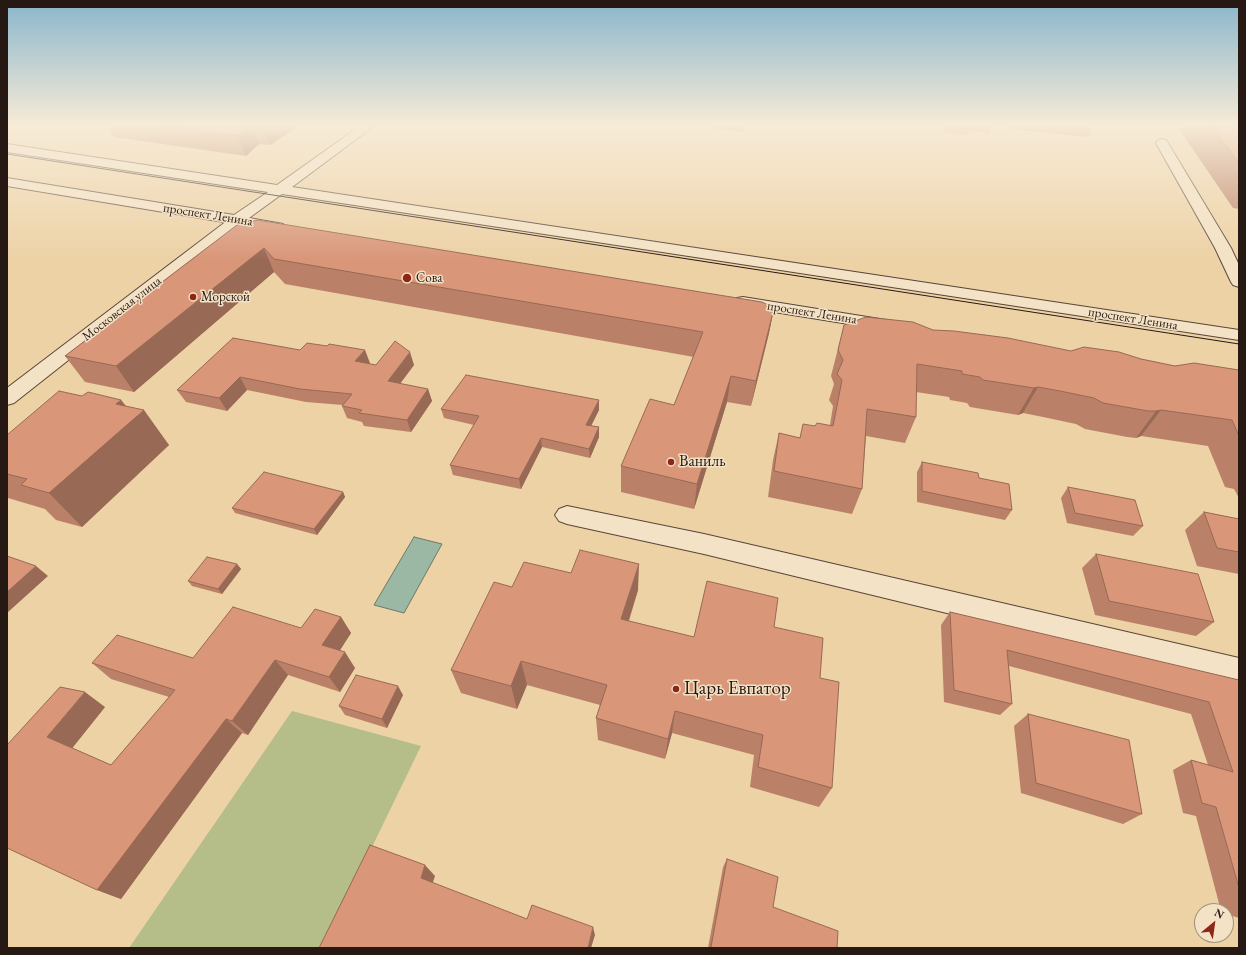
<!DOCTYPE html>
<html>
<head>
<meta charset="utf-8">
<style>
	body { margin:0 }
	#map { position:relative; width:1246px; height:955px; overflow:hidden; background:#edd2a6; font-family:"EB Garamond",serif }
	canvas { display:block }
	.frame { position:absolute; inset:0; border:8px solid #261813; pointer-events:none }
	.north { position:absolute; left:1194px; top:903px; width:40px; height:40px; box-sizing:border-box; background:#f3e2c5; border:1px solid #a1917e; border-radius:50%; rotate:29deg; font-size:11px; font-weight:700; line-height:16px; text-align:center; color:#261813 }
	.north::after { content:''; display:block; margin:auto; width:14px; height:18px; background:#8f2418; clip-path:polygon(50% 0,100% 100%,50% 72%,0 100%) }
</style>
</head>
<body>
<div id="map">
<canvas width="1246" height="955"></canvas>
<div class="frame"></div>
<div class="north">N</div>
</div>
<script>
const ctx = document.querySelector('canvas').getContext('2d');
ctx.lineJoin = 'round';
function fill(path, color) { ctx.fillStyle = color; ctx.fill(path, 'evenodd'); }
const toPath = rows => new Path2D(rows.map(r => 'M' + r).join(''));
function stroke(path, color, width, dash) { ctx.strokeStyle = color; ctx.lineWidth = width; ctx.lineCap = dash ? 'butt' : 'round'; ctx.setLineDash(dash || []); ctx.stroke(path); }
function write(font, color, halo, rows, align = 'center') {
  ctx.font = font + ' "EB Garamond",serif'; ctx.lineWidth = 3; ctx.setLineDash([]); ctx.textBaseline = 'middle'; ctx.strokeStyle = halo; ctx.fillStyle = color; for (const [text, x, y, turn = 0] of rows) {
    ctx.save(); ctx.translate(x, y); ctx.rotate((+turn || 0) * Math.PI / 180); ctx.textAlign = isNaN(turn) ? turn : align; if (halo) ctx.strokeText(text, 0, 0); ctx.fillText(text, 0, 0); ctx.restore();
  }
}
const green = toPath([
	[292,711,421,746,323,948,129,948]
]);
const water = toPath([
	[414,537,442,544,404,613,374,605,414,537]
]);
const minor = toPath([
	[1162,139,1166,140,1168,143,1231,248,1239,265,1239,287,1233,285,1231,282,1215,248,1156,143,1158,140,1162,139],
	[237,216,242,217,244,220,242,223,14,403,7,405,7,388,232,217,237,216],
	[567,506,704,534,1239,658,1239,684,704,554,567,524,559,521,555,515,559,509,567,506]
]);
const tertiary = toPath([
	[360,126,374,126,292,187,1239,330,1239,340,282,194,249,218,283,224,285,227,283,230,278,231,7,186,7,178,234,215,268,192,7,152,7,144,277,185,360,126],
	[743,297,886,320,892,321,895,325,892,329,886,330,737,306,735,302,737,298,743,297]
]);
const tram = toPath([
	[7,154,1239,344]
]);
const wall = toPath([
	[108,126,299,126,270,145,259,144,246,156,114,137],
	[692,126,746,126,744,132],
	[944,126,1095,126,1094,128,1092,128,1088,137,992,127,990,133,969,131,968,135,945,132],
	[1177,126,1239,126,1239,209,1233,208],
	[237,225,774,308,769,333,751,406,727,402,694,509,621,492,621,466,674,405,694,357,285,284,274,272,134,392,85,382,65,356],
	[844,325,933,330,1071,351,1141,359,1175,366,1239,370,1239,498,1234,489,1225,487,1208,446,1141,436,1136,438,1127,437,1085,429,1076,424,1043,417,1023,413,1018,415,970,407,967,403,950,400,949,397,916,392,916,417,905,443,866,436,862,489,852,514,768,497,773,460,779,433,799,438,815,426,830,425,833,406,829,400,834,384,831,376],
	[233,338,370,363,369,364,376,365,414,365,400,384,428,389,432,401,411,432,364,426,362,422,347,418,342,406,343,405,306,402,247,390,227,411,186,402,177,390],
	[82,396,121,400,126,406,169,445,82,527,56,520,45,509,8,498,7,497,7,435],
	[599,400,599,410,591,426,599,427,599,437,590,458,542,447,521,489,453,475,450,465,474,425,444,418,441,409],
	[922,462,979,478,1012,510,1005,520,917,502,917,472],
	[1068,487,1143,526,1133,536,1067,523,1061,498],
	[343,492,345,497,317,535,235,513,232,508],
	[1204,512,1239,519,1239,574,1197,566,1185,530],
	[1096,554,1214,622,1196,636,1095,615,1082,568],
	[237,564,241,569,222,594,192,586,188,581],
	[512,587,638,590,629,621,694,637,774,627,820,678,832,788,819,807,750,787,754,755,672,733,665,759,598,740,596,718,600,705,527,685,517,709,461,693,451,670],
	[950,612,1239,680,1239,918,1226,914,1226,911,1221,911,1196,816,1183,813,1173,770,1191,760,1208,765,1191,714,1009,666,1012,704,1000,715,944,702,941,625],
	[341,617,351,633,340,650,355,668,340,692,288,675,248,735,242,733,121,899,97,890,7,745,105,707,72,748,111,765,169,697,111,679,92,663,193,658],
	[403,695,387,728,345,715,339,706],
	[1028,714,1142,814,1123,824,1021,793,1014,726],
	[727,859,773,907,837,948,708,948,723,867]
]);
const shadedWall = toPath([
	[249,126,252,126,259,144,246,156,238,136],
	[262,126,299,126,270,145],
	[264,248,274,272,134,392,116,366],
	[774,308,769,333,751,406,756,381],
	[365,350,370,363,360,374,355,361],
	[410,352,414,365,392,394,388,381],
	[731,376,727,402,694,509,697,484],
	[240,377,247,390,227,411,219,398],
	[1038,387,1023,413,1018,415,1034,388],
	[428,389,432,401,411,432,407,420],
	[121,400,135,418,144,410,169,445,82,527,49,493,116,404],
	[599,400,599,410,587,434,586,425],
	[1161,410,1141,436,1136,438,1156,411],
	[599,427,599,437,590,458,589,449],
	[541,438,542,447,521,489,519,479],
	[343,492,345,497,317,535,314,529],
	[237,564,241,569,222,594,218,589],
	[639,564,638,590,621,644,621,619],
	[36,566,48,576,7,613,7,592],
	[341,617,351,633,333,661,322,645],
	[345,652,355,668,340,692,329,677],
	[275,660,288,675,248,735,232,721],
	[521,661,527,685,517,709,511,686],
	[398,686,403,695,387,728,382,719],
	[85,692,105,707,70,751,47,737],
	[675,711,672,733,665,759,668,739],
	[226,719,242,733,121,899,97,890],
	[425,865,435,876,431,888,421,878],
	[593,927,595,935,591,948,588,948]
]);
const building = toPath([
	[164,126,249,126,238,136,164,126],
	[1211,126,1239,126,1239,163,1211,126],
	[257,220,762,302,774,308,756,381,731,376,697,484,621,466,650,399,674,405,703,332,274,259,264,248,116,366,65,356,237,225,257,220],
	[866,317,913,322,933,330,954,331,1008,338,1071,351,1084,347,1119,352,1141,359,1175,366,1194,363,1239,370,1239,436,1232,420,1161,410,1156,411,1148,411,1103,403,1094,398,1060,391,1038,387,1034,388,983,380,980,377,962,374,962,371,917,364,916,417,867,409,862,489,774,471,779,433,800,438,803,424,815,426,817,423,833,426,842,380,837,374,843,360,838,350,844,325,866,317],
	[233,338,300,350,307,343,327,346,329,344,365,350,355,361,376,365,395,341,410,352,388,381,428,389,407,420,359,413,362,410,342,406,352,394,300,389,240,377,219,398,177,390,233,338],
	[466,375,599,400,586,425,599,427,589,449,541,438,519,479,450,465,479,416,441,409,466,375],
	[59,391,82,396,88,392,121,400,116,404,144,410,49,493,21,485,27,479,7,474,7,435,59,391],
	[922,462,978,473,979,478,1009,484,1012,510,922,491,922,462],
	[264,472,343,492,314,529,232,508,264,472],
	[1068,487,1135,500,1143,526,1075,513,1068,487],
	[1204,512,1239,519,1239,552,1217,548,1204,512],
	[580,550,639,564,621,619,694,637,707,581,778,598,774,627,823,638,820,678,839,682,832,788,758,767,763,735,675,711,668,739,596,718,607,685,521,661,511,686,451,670,494,582,512,587,524,562,571,573,580,550],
	[1096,554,1198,574,1214,622,1109,601,1096,554],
	[7,556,36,566,7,592,7,556],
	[207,557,237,564,218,589,188,581,207,557],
	[233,607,301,628,315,609,341,617,322,645,345,652,329,677,275,660,232,721,226,719,97,890,7,848,7,745,60,687,85,692,47,737,111,765,175,690,92,663,117,635,193,658,233,607],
	[950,612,1239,680,1239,888,1216,807,1202,803,1191,760,1233,772,1209,702,1007,650,1012,704,954,690,950,612],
	[356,675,398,686,382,719,339,706,356,675],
	[1028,714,1129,740,1142,814,1036,783,1028,714],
	[370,845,425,865,421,878,527,919,532,905,593,927,588,948,319,948,370,845],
	[727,859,778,877,773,907,838,931,837,948,714,948,711,947,727,859]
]);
const markers = [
	[407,278,5,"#8f2418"],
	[193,297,4,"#8f2418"],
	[671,462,4,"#8f2418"],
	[676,689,4,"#8f2418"]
];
const farStreetnames = [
	["проспект Ленина",208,215,9],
	["Московская улица",122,309,-38],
	["проспект Ленина",812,313,9],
	["проспект Ленина",1133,319,9]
];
const farPoinames = [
	["Сова",416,278],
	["Морской",201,297]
];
const poiNames = [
	["Ваниль",679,462]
];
const nearPoinames = [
	["Царь Евпатор",684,689]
];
fill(green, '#b5bd89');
fill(water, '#9ab8a3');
stroke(water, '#6c7869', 1);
stroke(minor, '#584638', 2);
stroke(tertiary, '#584638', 2);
fill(minor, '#f3e2c5');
fill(tertiary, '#f3e2c5');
stroke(tram, '#261813', 1);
fill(wall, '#bb8168');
fill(shadedWall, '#986955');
fill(building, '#d99679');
stroke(building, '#986955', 1);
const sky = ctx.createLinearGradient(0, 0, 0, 260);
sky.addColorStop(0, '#89b6cc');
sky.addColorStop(0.48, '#f7ebd7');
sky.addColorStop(1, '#f7ebd700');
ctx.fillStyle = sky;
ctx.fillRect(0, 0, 1246, 260);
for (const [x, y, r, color] of markers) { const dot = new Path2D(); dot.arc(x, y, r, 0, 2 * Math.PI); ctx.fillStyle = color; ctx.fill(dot); stroke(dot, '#f3e2c5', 1.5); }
write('13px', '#261813', '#f3e2c5', farStreetnames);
write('13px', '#261813', '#f3e2c5', farPoinames, 'left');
write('16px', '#261813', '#f3e2c5', poiNames, 'left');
write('19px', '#261813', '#f3e2c5', nearPoinames, 'left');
</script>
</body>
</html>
